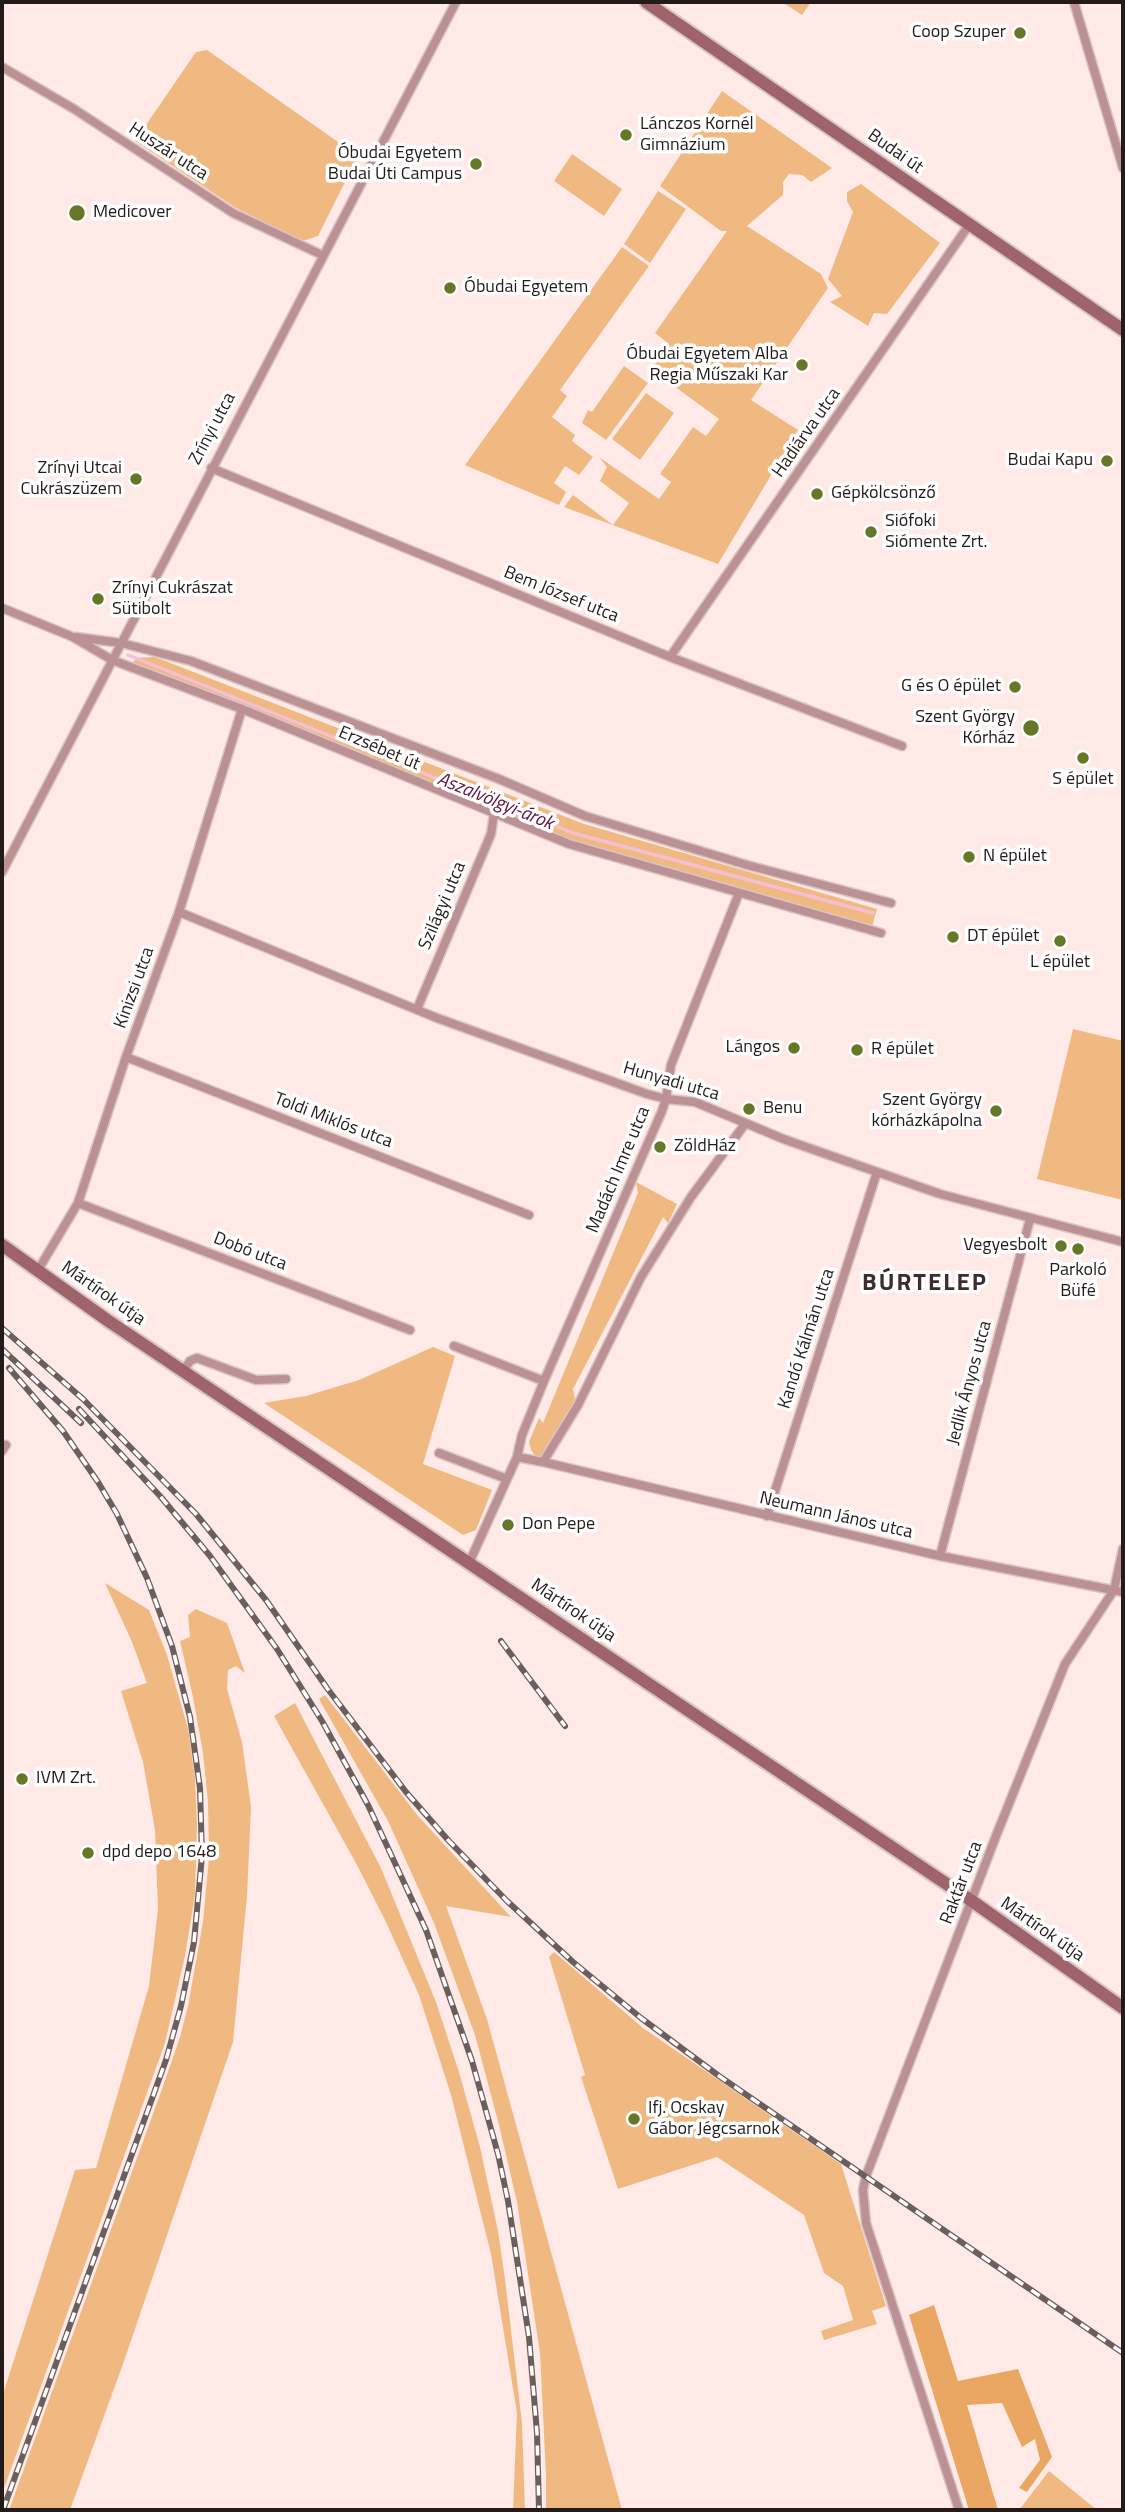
<!DOCTYPE html>
<html>
<head>
<meta charset="utf-8">
<style>
	body { margin:0 }
	#map { position:relative; width:1125px; height:2512px; overflow:hidden; background:#ffeae7; font-family:"Titillium Web",sans-serif }
	canvas { display:block }
	.frame { position:absolute; inset:0; border:4px solid #221b1a; pointer-events:none }
</style>
</head>
<body>
<div id="map">
<canvas width="1125" height="2512"></canvas>
<div class="frame"></div>
</div>
<script>
const ctx = document.querySelector('canvas').getContext('2d');
ctx.lineJoin = 'round';
function fill(path, color) { ctx.fillStyle = color; ctx.fill(path, 'evenodd'); }
const toPath = rows => new Path2D(rows.map(r => 'M' + r).join(''));
function stroke(path, color, width, dash) { ctx.strokeStyle = color; ctx.lineWidth = width; ctx.lineCap = dash ? 'butt' : 'round'; ctx.setLineDash(dash || []); ctx.stroke(path); }
function write(font, color, halo, rows, align = 'center') {
  ctx.font = font + ' "Titillium Web",sans-serif'; ctx.lineWidth = 7; ctx.setLineDash([]); ctx.textBaseline = 'middle'; ctx.strokeStyle = halo; ctx.fillStyle = color; for (const [text, x, y, turn = 0] of rows) {
    ctx.save(); ctx.translate(x, y); ctx.rotate((+turn || 0) * Math.PI / 180); ctx.textAlign = isNaN(turn) ? turn : align; if (halo) ctx.strokeText(text, 0, 0); ctx.fillText(text, 0, 0); ctx.restore();
  }
}
const green = toPath([
	[782,2,811,2,802,15],
	[207,50,358,156,318,236,303,241,236,208,135,141,196,52],
	[722,91,832,168,811,182,802,175,789,174,783,182,783,195,747,226,821,274,828,288,751,400,798,430,718,564,564,507,573,495,613,525,629,503,600,481,607,467,599,457,659,499,671,482,660,474,693,427,706,436,719,419,659,375,653,367,669,344,655,333,727,231,721,231,660,186],
	[572,154,622,189,604,216,554,181],
	[861,184,940,243,887,314,874,313,868,326,830,302,842,296,828,279,853,212,847,201,847,192],
	[658,191,686,209,650,263,624,244],
	[622,247,649,266,560,390,567,396,552,417,575,435,572,441,593,457,579,475,565,466,554,483,566,492,559,505,465,465],
	[624,366,648,383,606,440,582,423,588,410,592,412],
	[646,393,674,413,640,460,612,439],
	[155,657,584,824,877,909,872,927,580,848,131,665,136,658],
	[1073,1029,1123,1041,1123,1200,1037,1179],
	[636,1182,677,1204,668,1223,663,1217,573,1389,575,1399,570,1424,562,1439,553,1453,545,1457,536,1457,531,1450,529,1442,539,1418,543,1423,638,1193],
	[433,1347,455,1356,423,1464,492,1490,476,1530,463,1535,264,1403,306,1396,359,1380],
	[105,1583,149,1610,167,1655,188,1729,195,1777,197,1825,195,1895,185,1956,165,2043,2,2494,2,2397,75,2170,96,2168,149,1986,158,1909,155,1830,143,1762,121,1691,147,1683,132,1642],
	[196,1609,227,1623,245,1673,236,1666,228,1670,227,1689,242,1742,251,1807,247,1896,233,2042,123,2364,70,2510,9,2510,162,2089,180,2037,188,2006,203,1922,209,1858,208,1802,203,1753,193,1697,180,1641,190,1637,188,1615],
	[325,1695,418,1816,511,1917,446,1906,487,2019,622,2510,546,2510,546,2475,540,2353,517,2202,499,2125,475,2035,434,1923,388,1821,319,1699],
	[295,1703,381,1868,436,2002,459,2072,480,2147,498,2231,505,2279,522,2423,525,2510,513,2510,517,2413,491,2254,451,2095,419,1995,385,1920,357,1865,274,1716],
	[554,1952,643,2028,841,2164,886,2306,872,2311,877,2324,824,2340,821,2331,853,2320,843,2286,824,2273,804,2215,717,2157,618,2189,581,2077,585,2075,549,1957],
	[1049,2471,1097,2510,1019,2510]
]);
const forest = toPath([
	[934,2305,958,2381,1018,2369,1052,2457,1027,2492,1019,2488,1040,2460,1035,2439,1022,2447,1002,2403,967,2405,998,2510,969,2510,909,2315]
]);
const stream = toPath([
	[128,655,573,833,873,913]
]);
const street = toPath([
	[1074,2,1123,168],
	[2,67,74,109,233,213,322,255],
	[211,468,670,657,902,746],
	[2,608,73,637,112,660,242,709,569,844,881,933],
	[76,637,121,643,191,661,499,779,585,816,747,865,891,903],
	[670,657,969,225],
	[2,872,456,2],
	[179,912,437,1018,647,1094,666,1099,695,1102,786,1140,940,1194,1123,1242],
	[417,1009,491,834,494,814],
	[126,1057,529,1215],
	[78,1203,410,1330],
	[38,1270,78,1203,126,1057,179,912,242,709],
	[454,1346,544,1381],
	[183,1371,190,1361,197,1358,256,1380,286,1379],
	[2,1451,6,1445],
	[439,1453,507,1479],
	[517,1457,543,1462,578,1405,641,1277,691,1197,745,1124],
	[543,1462,940,1556,1123,1592],
	[767,1516,877,1172],
	[940,1556,1030,1219],
	[469,1563,517,1457,522,1435,544,1381,662,1111,666,1099,671,1065,739,893],
	[959,2510,866,2223,863,2190,866,2176,996,1836,1065,1664,1114,1590,1123,1549]
]);
const secondary = toPath([
	[646,2,1123,330],
	[2,1245,107,1320,972,1901,1123,2008]
]);
const rail = toPath([
	[2,1328,83,1399,196,1514,266,1600,327,1688,406,1792,448,1840,507,1901,573,1962,641,2018,719,2076,1123,2353],
	[2,1349,81,1423],
	[79,1409,160,1496,210,1556,277,1649,322,1721,368,1805,426,1930,472,2061,498,2154,508,2201,529,2337,537,2433,539,2510],
	[501,1641,565,1726],
	[3,2510,166,2060,181,2006,194,1942,202,1856,200,1788,190,1717,172,1646,147,1578,117,1514,98,1482,63,1431,9,1368]
]);
const markers = [
	[1020,33,7,"#667827"],
	[626,135,7,"#667827"],
	[476,164,7,"#667827"],
	[77,213,9,"#667827"],
	[450,288,7,"#667827"],
	[802,365,7,"#667827"],
	[1107,461,7,"#667827"],
	[136,479,7,"#667827"],
	[817,494,7,"#667827"],
	[871,532,7,"#667827"],
	[98,599,7,"#667827"],
	[1015,687,7,"#667827"],
	[1031,728,9,"#667827"],
	[1083,758,7,"#667827"],
	[969,857,7,"#667827"],
	[953,937,7,"#667827"],
	[1060,941,7,"#667827"],
	[794,1048,7,"#667827"],
	[857,1050,7,"#667827"],
	[749,1109,7,"#667827"],
	[996,1111,7,"#667827"],
	[660,1147,7,"#667827"],
	[1061,1246,7,"#667827"],
	[1078,1249,7,"#667827"],
	[508,1525,7,"#667827"],
	[22,1779,7,"#667827"],
	[88,1853,7,"#667827"],
	[634,2119,7,"#667827"]
];
const poiNames = [
	["Coop Szuper",1006,33,"right"],
	["Lánczos Kornél",640,125],
	["Gimnázium",640,146],
	["Óbudai Egyetem",462,154,"right"],
	["Budai Úti Campus",462,175,"right"],
	["Medicover",93,213],
	["Óbudai Egyetem",464,288],
	["Óbudai Egyetem Alba",788,355,"right"],
	["Regia Műszaki Kar",788,376,"right"],
	["Budai Kapu",1093,461,"right"],
	["Zrínyi Utcai",122,469,"right"],
	["Cukrászüzem",122,490,"right"],
	["Gépkölcsönző",831,494],
	["Siófoki",885,522],
	["Siómente Zrt.",885,543],
	["Zrínyi Cukrászat",112,589],
	["Sütibolt",112,610],
	["G és O épület",1001,687,"right"],
	["Szent György",1015,718,"right"],
	["Kórház",1015,739,"right"],
	["S épület",1083,780,"center"],
	["N épület",983,857],
	["DT épület",967,937],
	["L épület",1060,963,"center"],
	["Lángos",780,1048,"right"],
	["R épület",871,1050],
	["Szent György",982,1101,"right"],
	["kórházkápolna",982,1122,"right"],
	["Benu",763,1109],
	["ZöldHáz",674,1147],
	["Vegyesbolt",1047,1246,"right"],
	["Parkoló",1078,1271,"center"],
	["Büfé",1078,1292,"center"],
	["Don Pepe",522,1525],
	["IVM Zrt.",36,1779],
	["dpd depo 1648",102,1853],
	["Ifj. Ocskay",648,2109],
	["Gábor Jégcsarnok",648,2130]
];
const streetNames = [
	["Huszár utca",168,152,33],
	["Budai út",895,152,35],
	["Zrínyi utca",213,429,-62],
	["Hadiárva utca",807,433,-55],
	["Bem József utca",561,595,22],
	["Erzsébet út",379,749,23],
	["Szilágyi utca",443,906,-67],
	["Kinizsi utca",135,988,-70],
	["Hunyadi utca",671,1082,16],
	["Toldi Miklós utca",333,1121,21],
	["Madách Imre utca",619,1170,-67],
	["Dobó utca",250,1252,21],
	["Mártírok útja",103,1294,35],
	["Kandó Kálmán utca",807,1339,-72],
	["Jedlik Ányos utca",970,1383,-75],
	["Neumann János utca",836,1516,13],
	["Mártírok útja",573,1611,34],
	["Raktár utca",962,1883,-69],
	["Mártírok útja",1042,1930,35]
];
const waterNames = [
	["Aszalvölgyi-árok",495,802,22]
];
const districtNames = [
	["BÚRTELEP",925,1284]
];
fill(green, '#f1b982');
fill(forest, '#e9a763');
stroke(stream, '#f5bfd6', 3.5);
stroke(street, '#d7c5c2', 11);
stroke(secondary, '#d7c5c2', 16);
stroke(street, '#bb9196', 8);
stroke(secondary, '#9f636c', 12);
stroke(rail, '#6a5f5d', 6);
stroke(rail, '#fff', 3.5, [10]);
for (const [x, y, r, color] of markers) { const dot = new Path2D(); dot.arc(x, y, r, 0, 2 * Math.PI); ctx.fillStyle = color; ctx.fill(dot); stroke(dot, '#fff', 2.5); }
write('18px', '#221b1a', '#fff', poiNames, 'left');
write('18px', '#221b1a', '#fff', streetNames);
write('italic 19px', '#5e123c', '#fff', waterNames);
ctx.letterSpacing = '2px';
write('bold 24px', '#3d2d2b', '#fff', districtNames);
ctx.letterSpacing = '0px';
</script>
</body>
</html>
